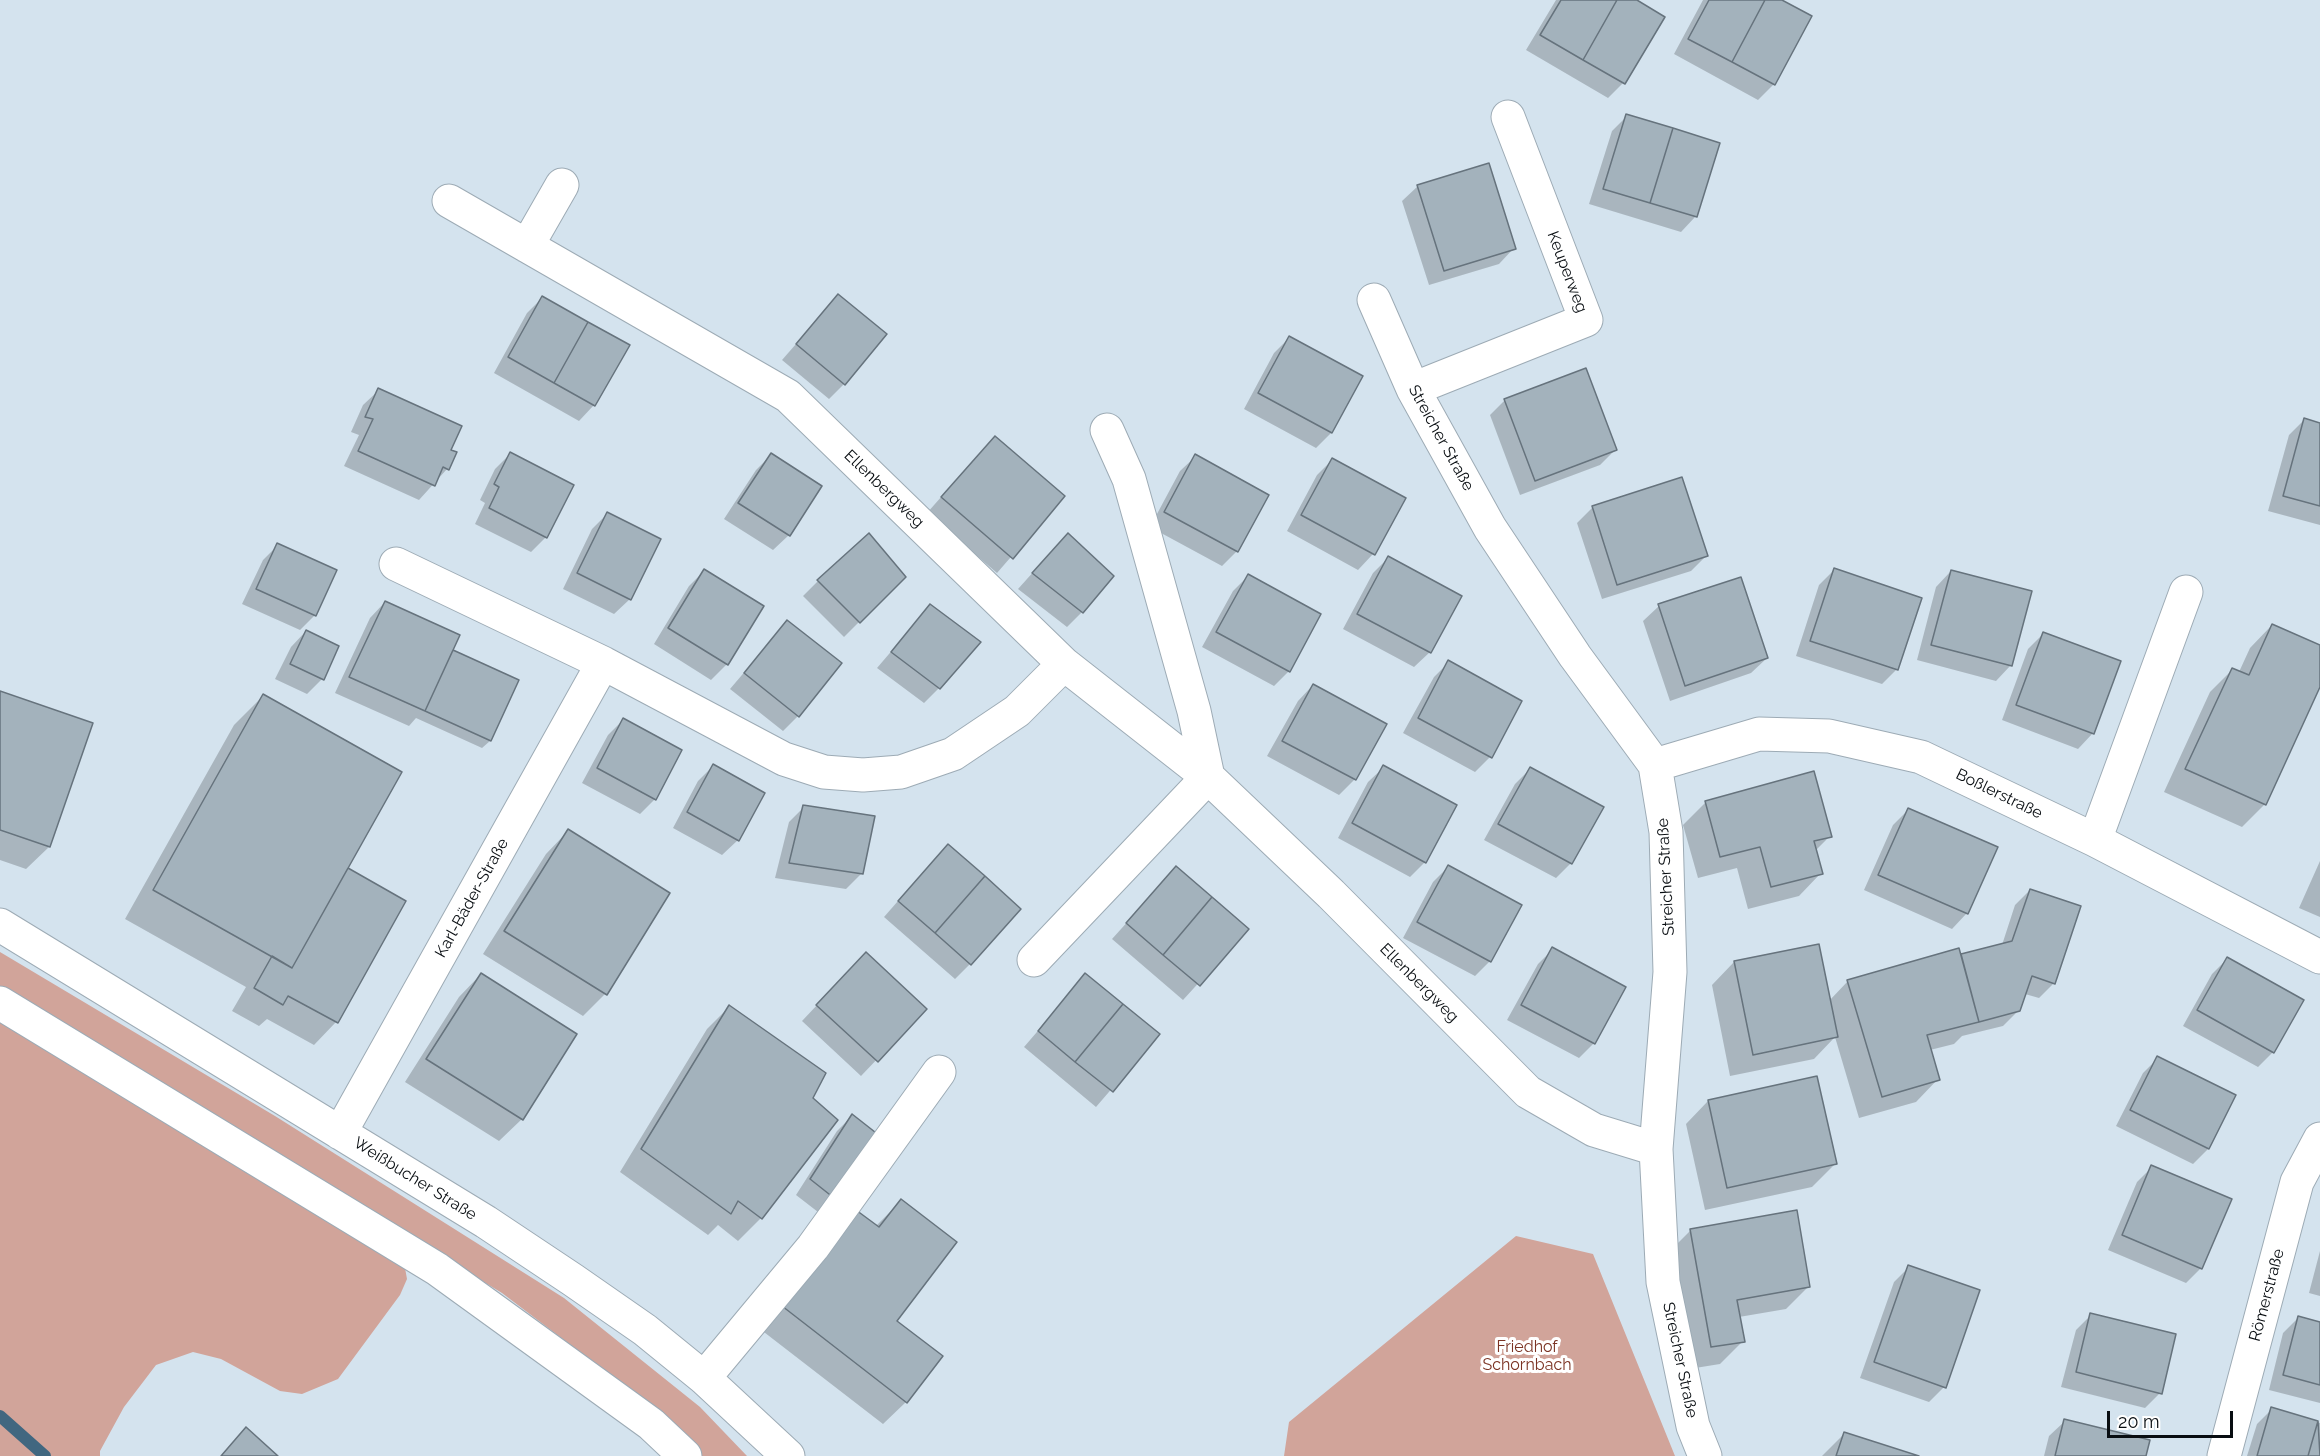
<!DOCTYPE html>
<html>
<head>
<meta charset="utf-8">
<style>
	body { margin:0 }
	#map { position:relative; width:2320px; height:1456px; overflow:hidden; background:#d4e3ee; font-family:Raleway,sans-serif }
	canvas { display:block }
	.scale { position:absolute; left:2107px; top:1411px; width:126px; height:27px; box-sizing:border-box; border:3px solid #080d11; border-top:0; padding-left:8px; font-size:18px; line-height:21px; white-space:nowrap; color:#080d11; -webkit-text-stroke:4px #fff; paint-order:stroke }
</style>
</head>
<body>
<div id="map">
<canvas width="2320" height="1456"></canvas>
<div class="scale">20 m</div>
</div>
<script>
const ctx = document.querySelector('canvas').getContext('2d');
ctx.lineJoin = 'round';
function fill(path, color) { ctx.fillStyle = color; ctx.fill(path, 'evenodd'); }
const toPath = rows => new Path2D(rows.map(r => 'M' + r).join(''));
function stroke(path, color, width, dash) { ctx.strokeStyle = color; ctx.lineWidth = width; ctx.lineCap = dash ? 'butt' : 'round'; ctx.setLineDash(dash || []); ctx.stroke(path); }
function write(font, color, halo, rows, align = 'center') {
  ctx.font = font + ' Raleway,sans-serif'; ctx.lineWidth = 6; ctx.setLineDash([]); ctx.textBaseline = 'middle'; ctx.strokeStyle = halo; ctx.fillStyle = color; for (const [text, x, y, turn = 0] of rows) {
    ctx.save(); ctx.translate(x, y); ctx.rotate((+turn || 0) * Math.PI / 180); ctx.textAlign = isNaN(turn) ? turn : align; if (halo) ctx.strokeText(text, 0, 0); ctx.fillText(text, 0, 0); ctx.restore();
  }
}
const green = toPath([
	[0,952,275,1116,564,1298,700,1407,747,1456,702,1456,663,1415,502,1293,0,989],
	[0,1013,405,1268,407,1279,400,1295,338,1379,302,1394,280,1391,221,1359,193,1352,156,1365,124,1407,100,1451,100,1456,0,1456],
	[1516,1236,1593,1254,1675,1456,1284,1456,1289,1422]
]);
const shadow = toPath([
	[1556,0,1633,0,1623,83,1608,98,1526,50],
	[1703,0,1779,0,1810,17,1774,84,1758,100,1674,54],
	[1627,116,1696,216,1681,232,1589,204,1612,131],
	[1418,186,1514,248,1499,264,1429,285,1402,201],
	[838,296,844,384,829,399,782,360],
	[542,298,628,345,594,405,579,421,494,373,527,313],
	[1289,338,1361,377,1331,433,1316,448,1244,409,1274,353],
	[379,390,449,450,447,469,419,500,344,466,359,435,351,432,363,405],
	[1505,400,1615,450,1600,465,1520,495,1490,415],
	[2304,420,2320,424,2320,525,2268,511,2289,435],
	[980,453,1063,497,997,573,927,513],
	[510,454,546,537,531,552,475,524,485,503,480,500,495,469],
	[771,455,789,535,773,550,724,519,756,470],
	[1196,456,1237,551,1222,566,1150,527,1180,471],
	[1332,460,1404,499,1373,554,1358,570,1287,531,1317,475],
	[1681,479,1706,556,1691,571,1602,599,1577,523,1592,508],
	[607,514,630,599,614,614,563,589,592,529],
	[278,545,315,615,300,630,242,604,263,560],
	[1053,550,1082,612,1067,627,1018,589],
	[1388,558,1430,652,1414,667,1343,629,1373,573],
	[1834,570,1897,669,1882,684,1796,656,1819,585],
	[704,571,762,607,727,664,711,680,654,644,689,586],
	[1951,571,2011,665,1996,681,1917,660,1936,587],
	[1248,576,1289,671,1274,686,1202,647,1233,591],
	[904,577,844,637,803,596,818,581],
	[1740,579,1767,658,1751,673,1670,701,1643,621,1659,606],
	[385,602,451,651,517,681,490,741,482,748,416,718,409,726,335,693,370,618],
	[930,606,939,688,924,703,877,668],
	[787,622,798,716,783,731,730,689],
	[2272,625,2320,647,2320,683,2265,804,2242,827,2164,792,2210,692,2232,670,2239,672,2250,648],
	[306,631,322,679,307,694,275,679,291,647],
	[2044,633,2093,733,2078,749,2002,720,2028,649],
	[1449,662,1490,757,1475,772,1403,733,1434,677],
	[1313,685,1385,724,1354,780,1339,795,1267,756,1298,701],
	[0,693,49,847,26,869,0,860],
	[263,696,346,868,336,1022,314,1045,267,1019,259,1026,232,1011,246,987,125,919,234,725],
	[623,720,655,799,640,814,582,783,608,735],
	[713,766,738,840,722,855,673,828,698,781],
	[1384,767,1425,862,1410,877,1338,838,1368,782],
	[1530,769,1571,863,1556,878,1484,840,1515,784],
	[1706,802,1830,836,1815,851,1821,873,1799,896,1748,909,1737,868,1698,878,1683,825],
	[804,807,862,873,846,889,775,878,789,822],
	[1908,810,1967,913,1952,929,1864,890,1893,825],
	[568,831,605,994,583,1016,483,954,546,854],
	[933,861,970,964,955,979,884,917],
	[2320,861,2320,917,2299,908],
	[1449,866,1490,961,1475,976,1403,938,1433,882],
	[1176,868,1247,930,1183,1000,1112,939],
	[2030,890,2054,983,2039,998,2025,994,2019,1010,2003,1026,1962,1036,1954,1044,1930,1050,1938,1079,1916,1102,1859,1118,1835,1037,1814,1059,1730,1076,1712,985,1734,962,1829,1001,1848,981,1960,958,2002,945,2015,905],
	[1553,949,1594,1043,1579,1058,1507,1020,1538,964],
	[2227,959,2273,1052,2258,1067,2183,1026,2212,974],
	[851,969,925,1009,861,1076,802,1021],
	[481,974,522,1119,499,1141,405,1082,459,997],
	[1086,975,1158,1035,1096,1107,1024,1047],
	[729,1007,811,1098,761,1218,738,1241,718,1225,708,1235,620,1172,707,1029],
	[2158,1058,2234,1096,2208,1149,2193,1164,2116,1126,2143,1073],
	[1708,1101,1835,1164,1812,1187,1705,1210,1686,1124],
	[852,1116,833,1197,818,1212,796,1195,837,1131],
	[2152,1167,2201,1268,2186,1283,2108,1250,2137,1182],
	[901,1201,895,1321,906,1402,883,1424,760,1329,834,1234,876,1226],
	[1691,1230,1809,1286,1786,1309,1739,1317,1743,1341,1720,1364,1689,1369,1668,1253],
	[2320,1251,2320,1296,2309,1293],
	[1909,1267,1944,1387,1929,1402,1860,1378,1894,1282],
	[2091,1315,2160,1393,2145,1408,2061,1387,2076,1330],
	[2298,1318,2320,1323,2320,1403,2269,1390,2283,1333],
	[2272,1409,2320,1423,2320,1456,2247,1456,2257,1424],
	[2065,1421,2145,1456,2044,1456,2049,1436],
	[1844,1434,1914,1456,1822,1456]
]);
const stream = toPath([
	[0,1416,45,1456]
]);
const building = toPath([
	[1561,0,1617,0,1583,60,1540,35,1561,0],
	[1617,0,1637,0,1665,17,1625,84,1583,60,1617,0],
	[1709,0,1765,0,1732,62,1688,39,1709,0],
	[1765,0,1782,0,1812,16,1775,85,1732,62,1765,0],
	[1626,114,1673,128,1650,203,1603,189,1626,114],
	[1673,128,1720,143,1697,217,1650,203,1673,128],
	[1489,163,1516,249,1444,271,1417,185,1489,163],
	[838,294,887,334,845,385,796,344,838,294],
	[542,296,588,322,554,383,508,357,542,296],
	[588,322,630,345,595,406,554,383,588,322],
	[1289,336,1363,376,1332,433,1258,393,1289,336],
	[1586,368,1617,450,1535,481,1504,399,1586,368],
	[378,388,462,426,451,450,457,452,449,470,443,467,435,486,358,451,373,419,365,417,378,388],
	[2304,418,2320,423,2320,506,2283,496,2304,418],
	[995,436,1065,496,1013,559,941,497,995,436],
	[510,452,574,485,547,538,489,508,499,487,494,484,510,452],
	[771,453,822,486,790,536,738,503,771,453],
	[1195,454,1269,495,1238,552,1164,512,1195,454],
	[1332,458,1406,498,1375,555,1301,515,1332,458],
	[1682,477,1708,556,1617,585,1592,506,1682,477],
	[607,512,661,539,631,600,577,573,607,512],
	[869,533,906,577,860,623,817,580,869,533],
	[1068,533,1114,576,1083,613,1032,573,1068,533],
	[277,543,337,570,316,616,256,589,277,543],
	[1388,556,1462,596,1431,653,1357,614,1388,556],
	[1834,568,1922,598,1898,670,1810,641,1834,568],
	[704,569,764,606,728,665,668,628,704,569],
	[1951,570,2032,591,2012,666,1931,645,1951,570],
	[1248,574,1321,614,1290,672,1216,632,1248,574],
	[1741,577,1768,658,1685,686,1658,604,1741,577],
	[385,601,460,635,425,711,349,677,385,601],
	[930,604,981,642,940,689,891,652,930,604],
	[787,620,842,663,799,717,744,673,787,620],
	[2272,624,2320,645,2320,687,2266,805,2185,769,2232,668,2249,675,2272,624],
	[306,630,339,646,324,680,290,664,306,630],
	[2043,632,2121,661,2094,734,2016,705,2043,632],
	[453,650,519,680,491,741,425,711,453,650],
	[1448,660,1522,701,1492,758,1418,718,1448,660],
	[1313,684,1387,724,1356,780,1282,741,1313,684],
	[0,691,93,723,50,847,0,830,0,691],
	[263,694,402,772,292,968,153,890,263,694],
	[623,718,682,750,656,800,597,768,623,718],
	[713,764,765,793,739,841,687,812,713,764],
	[1383,765,1457,805,1426,863,1352,823,1383,765],
	[1530,767,1604,807,1572,864,1498,824,1530,767],
	[1814,771,1832,837,1814,841,1823,874,1771,887,1760,847,1720,857,1705,801,1814,771],
	[803,805,875,816,863,874,789,863,803,805],
	[1908,808,1998,847,1968,914,1878,875,1908,808],
	[568,829,670,893,607,995,504,931,568,829],
	[948,844,985,876,935,933,898,901,948,844],
	[1448,865,1522,905,1491,962,1417,922,1448,865],
	[1176,866,1212,897,1163,955,1126,923,1176,866],
	[348,868,406,901,338,1023,288,996,283,1005,254,988,272,956,292,968,348,868],
	[985,876,1021,909,971,965,935,933,985,876],
	[2030,889,2081,906,2055,984,2032,976,2020,1011,1979,1022,1961,954,2012,941,2030,889],
	[1212,897,1249,929,1200,986,1163,955,1212,897],
	[1819,944,1838,1037,1753,1055,1734,961,1819,944],
	[1552,947,1626,987,1595,1044,1521,1005,1552,947],
	[1959,948,1979,1022,1927,1035,1940,1080,1882,1097,1847,980,1959,948],
	[866,952,927,1009,878,1062,816,1005,866,952],
	[2227,957,2304,1000,2274,1053,2197,1010,2227,957],
	[481,973,577,1034,523,1120,426,1059,481,973],
	[1085,973,1123,1004,1075,1062,1038,1031,1085,973],
	[1123,1004,1160,1034,1113,1092,1075,1062,1123,1004],
	[729,1005,826,1073,813,1098,838,1120,762,1219,738,1201,731,1214,641,1149,729,1005],
	[2157,1056,2236,1095,2209,1149,2130,1110,2157,1056],
	[1817,1076,1837,1164,1727,1188,1708,1100,1817,1076],
	[852,1114,880,1136,834,1198,810,1179,852,1114],
	[2151,1165,2232,1199,2202,1269,2122,1235,2151,1165],
	[901,1199,957,1242,897,1321,943,1356,907,1403,782,1306,856,1210,879,1227,901,1199],
	[1797,1210,1810,1287,1737,1300,1745,1342,1711,1347,1690,1229,1797,1210],
	[1908,1265,1980,1290,1946,1388,1874,1362,1908,1265],
	[2090,1313,2176,1334,2162,1394,2076,1372,2090,1313],
	[2298,1316,2320,1322,2320,1385,2283,1375,2298,1316],
	[2271,1407,2318,1421,2308,1456,2257,1456,2271,1407],
	[2064,1419,2150,1440,2146,1456,2055,1456,2064,1419],
	[2318,1421,2320,1456,2308,1456,2318,1421],
	[246,1427,278,1456,221,1456,246,1427],
	[1844,1432,1919,1456,1836,1456,1844,1432]
]);
const minor = toPath([
	[449,201,788,396,1064,664,1208,777,1331,894,1528,1092,1594,1130,1656,1149],
	[527,246,562,185],
	[1374,300,1413,389,1490,528,1575,656,1655,765,1666,832,1670,972,1656,1149,1663,1282,1693,1426,1705,1456],
	[1413,389,1586,320,1508,117],
	[1107,430,1129,479,1194,711,1208,777],
	[396,564,603,663,784,759,824,772,863,775,901,772,953,754,1017,711,1064,664],
	[1655,765,1759,734,1829,736,1921,757,2095,840,2320,957],
	[2095,840,2186,592],
	[0,925,486,1222,573,1280,645,1330,704,1378,788,1456],
	[1034,960,1208,777],
	[0,1003,437,1269,651,1424,685,1456],
	[340,1133,603,663],
	[704,1378,813,1247,939,1072],
	[2224,1456,2297,1182,2320,1139]
]);
const streetNames = [
	["Keuperweg",1567,272,69],
	["Streicher Straße",1441,438,61],
	["Ellenbergweg",884,489,44],
	["Boßlerstraße",1999,794,26],
	["Streicher Straße",1666,877,-93],
	["Karl-Bäder-Straße",472,898,-61],
	["Ellenbergweg",1419,983,45],
	["Weißbucher Straße",415,1179,32],
	["Römerstraße",2267,1295,-75],
	["Streicher Straße",1680,1360,78]
];
const parkNames = [
	["Friedhof",1527,1347],
	["Schornbach",1527,1365]
];
fill(green, '#d1a49a');
fill(shadow, '#0003');
stroke(stream, '#416780', 12);
fill(building, '#a3b2bc');
stroke(building, '#66737d', 1.5);
stroke(minor, '#9dabb5', 35);
stroke(minor, '#fff', 33);
write('16px', '#080d11', '#fff', streetNames);
write('16px', '#7b3323', '#fff', parkNames);
</script>
</body>
</html>
